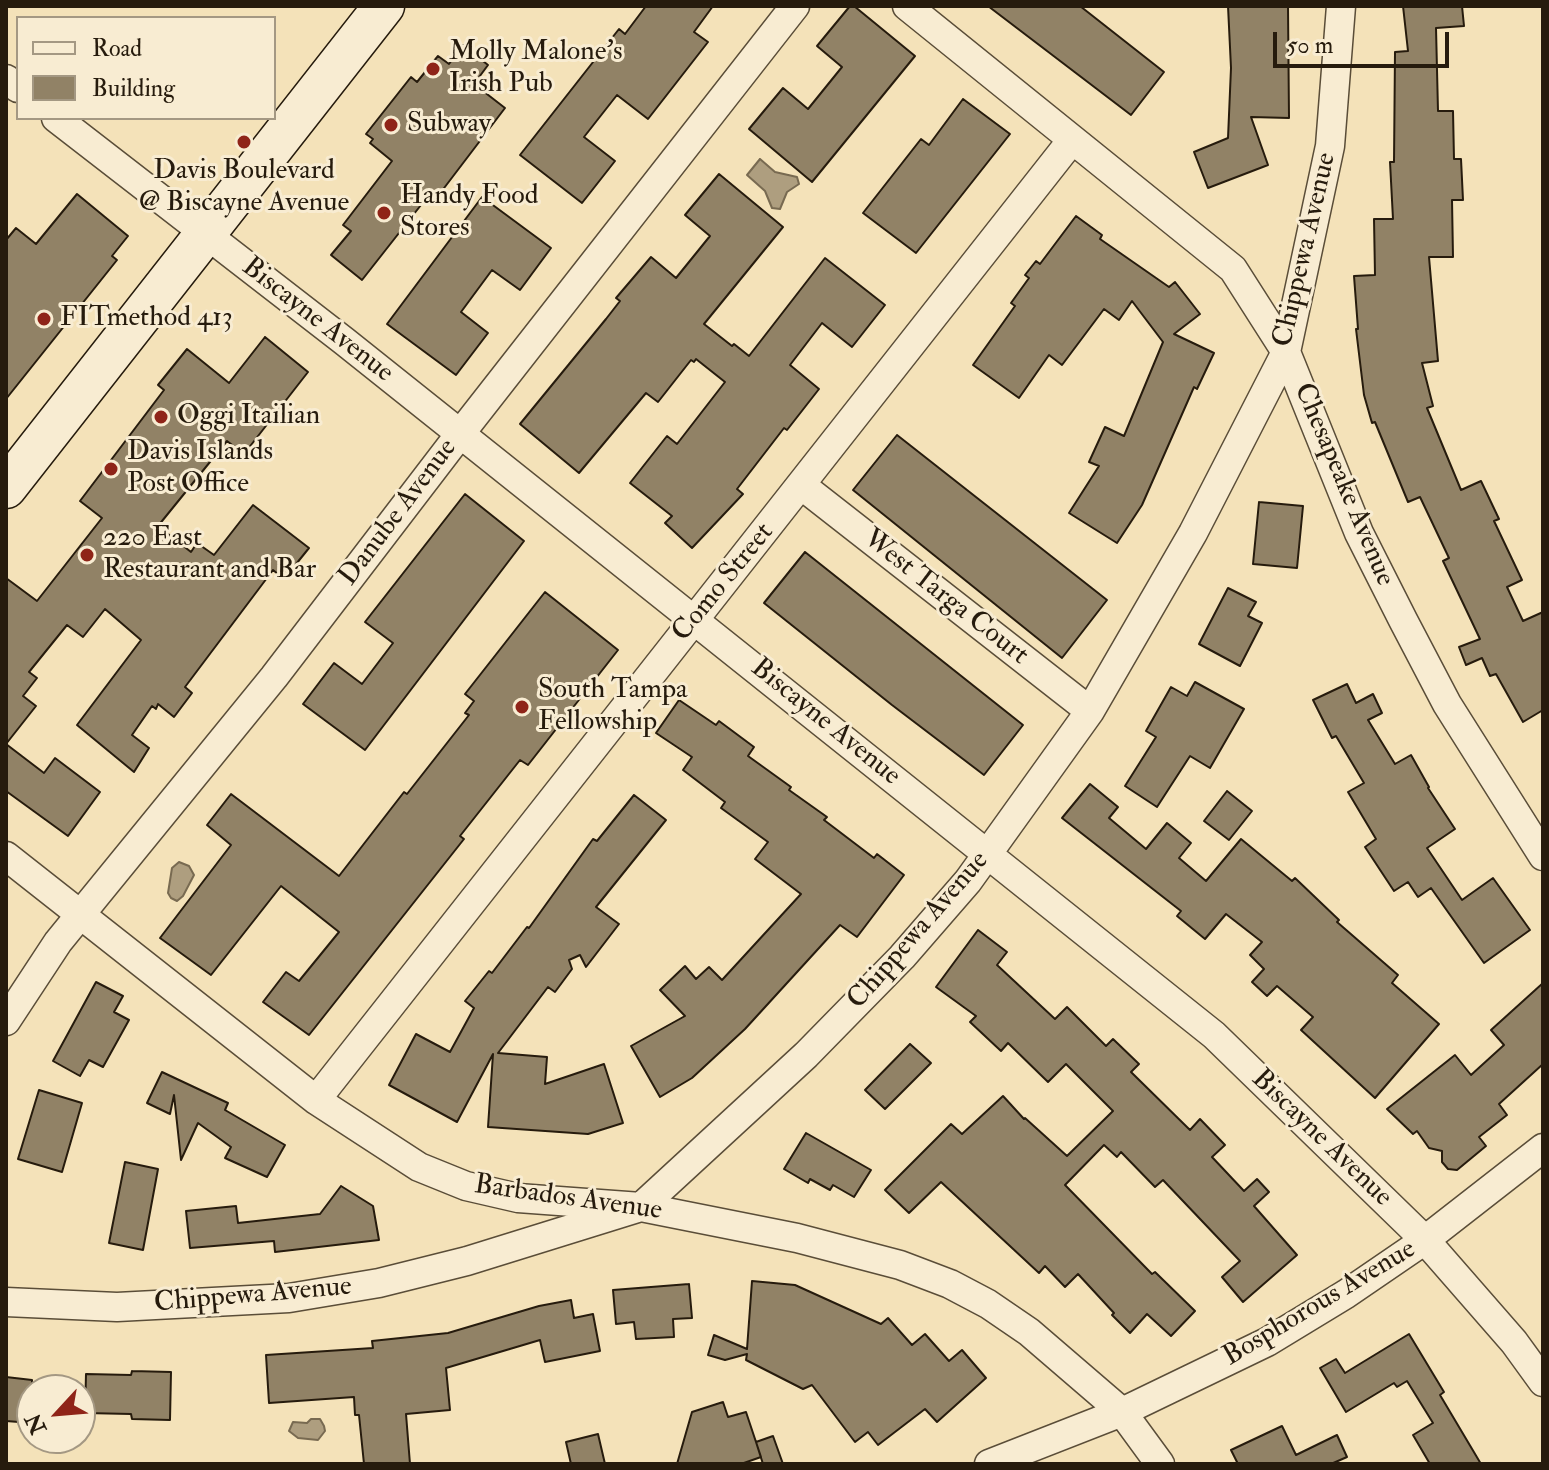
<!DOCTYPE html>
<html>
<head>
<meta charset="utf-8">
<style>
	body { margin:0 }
	#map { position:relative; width:1549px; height:1470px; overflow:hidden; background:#f4e2b9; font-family:"IM FELL Double Pica",serif }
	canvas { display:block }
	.frame { position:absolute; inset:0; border:8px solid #261b0d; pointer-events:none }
	.legend { position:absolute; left:16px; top:16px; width:260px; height:104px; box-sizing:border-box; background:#f8ecd2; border:2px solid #a49883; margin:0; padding:10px 14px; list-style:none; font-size:24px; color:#261b0d }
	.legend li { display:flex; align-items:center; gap:16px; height:40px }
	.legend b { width:40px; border:2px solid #a49883 }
	.north { position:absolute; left:16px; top:1374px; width:80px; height:80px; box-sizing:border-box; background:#f8ecd2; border:2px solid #a49883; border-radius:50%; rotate:244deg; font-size:22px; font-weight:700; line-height:32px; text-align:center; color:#261b0d }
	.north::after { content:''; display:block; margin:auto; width:28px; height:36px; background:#8f2418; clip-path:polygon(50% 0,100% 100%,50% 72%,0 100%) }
	.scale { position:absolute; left:1273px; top:32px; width:176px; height:36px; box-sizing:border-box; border:4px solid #261b0d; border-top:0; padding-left:10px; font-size:24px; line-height:28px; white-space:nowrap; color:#261b0d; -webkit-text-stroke:6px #f8ecd2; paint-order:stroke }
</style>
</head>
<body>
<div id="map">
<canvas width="1549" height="1470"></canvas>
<div class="frame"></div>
<ul class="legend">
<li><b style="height:10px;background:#f8ecd2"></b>Road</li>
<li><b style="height:22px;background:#918266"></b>Building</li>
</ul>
<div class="north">N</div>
<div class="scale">50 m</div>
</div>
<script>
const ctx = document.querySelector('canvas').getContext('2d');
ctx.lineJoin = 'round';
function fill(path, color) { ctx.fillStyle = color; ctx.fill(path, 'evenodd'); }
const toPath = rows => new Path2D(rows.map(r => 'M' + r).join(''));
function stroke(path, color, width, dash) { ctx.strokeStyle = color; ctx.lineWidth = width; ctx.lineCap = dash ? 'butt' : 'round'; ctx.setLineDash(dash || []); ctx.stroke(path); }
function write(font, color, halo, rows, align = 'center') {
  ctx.font = font + ' "IM FELL Double Pica",serif'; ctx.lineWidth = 6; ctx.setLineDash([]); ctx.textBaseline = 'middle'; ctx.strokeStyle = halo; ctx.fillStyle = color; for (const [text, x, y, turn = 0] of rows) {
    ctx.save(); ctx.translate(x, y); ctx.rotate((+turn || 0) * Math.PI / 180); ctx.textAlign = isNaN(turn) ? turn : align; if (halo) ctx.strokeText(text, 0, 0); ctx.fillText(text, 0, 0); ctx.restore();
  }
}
const water = toPath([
	[760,159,775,172,797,177,799,184,787,192,780,209,772,208,765,191,747,175,760,159],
	[179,862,189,866,194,875,183,896,177,901,171,898,168,893,172,868,179,862],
	[311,1419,320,1419,324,1426,325,1431,318,1440,298,1438,289,1431,293,1422,307,1423,311,1419]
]);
const building = toPath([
	[646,6,713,6,694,32,708,42,648,119,617,95,584,137,615,161,582,203,520,155,619,29,625,34,646,6],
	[850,6,854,6,915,56,812,182,749,129,783,88,808,109,842,67,817,46,850,6],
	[988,6,1080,6,1164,72,1131,115,988,6],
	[1228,6,1288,6,1289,118,1251,117,1268,165,1208,188,1194,152,1228,138,1231,68,1228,6],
	[1403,6,1462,6,1464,26,1436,28,1438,111,1453,111,1454,159,1461,159,1463,200,1452,200,1453,257,1429,257,1438,361,1422,363,1433,406,1427,408,1461,490,1481,481,1499,519,1494,521,1522,580,1507,587,1523,621,1543,612,1543,710,1523,722,1496,674,1490,676,1482,658,1466,665,1459,647,1480,639,1443,561,1449,558,1420,497,1408,502,1375,422,1372,423,1364,395,1356,329,1358,329,1354,276,1375,275,1374,219,1393,219,1390,162,1394,162,1395,52,1408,51,1403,6],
	[463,45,488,65,474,84,505,108,438,196,432,191,362,280,331,255,351,231,343,225,392,161,370,143,373,139,366,134,411,77,417,82,438,56,449,64,463,45],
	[963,99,1010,134,916,253,863,213,921,139,929,145,963,99],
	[719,174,783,227,704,324,732,346,734,344,749,356,825,258,885,305,852,347,822,323,790,365,819,389,787,430,784,428,737,489,743,494,692,548,665,523,672,516,630,483,667,436,677,444,725,382,696,359,694,362,691,360,658,402,646,393,579,473,520,424,606,319,620,301,616,298,651,257,676,278,710,236,685,215,719,174],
	[77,194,128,236,112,256,117,260,6,399,6,240,16,228,36,244,77,194],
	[482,197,551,248,520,290,492,270,461,312,488,333,456,375,387,324,482,197],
	[1076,216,1102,235,1100,239,1169,287,1175,282,1200,314,1174,334,1214,353,1197,389,1194,387,1142,505,1117,543,1069,513,1099,466,1089,462,1105,427,1124,436,1163,342,1132,301,1119,320,1104,309,1062,365,1049,355,1019,398,973,365,1015,306,1011,303,1029,278,1025,275,1036,261,1040,264,1076,216],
	[265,337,308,372,244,454,227,441,158,526,191,552,197,543,214,555,253,505,309,548,284,579,273,570,185,687,192,693,174,717,158,704,156,709,152,706,132,735,149,748,134,772,77,725,141,640,105,609,83,637,67,625,29,672,37,678,23,696,36,706,6,744,6,578,37,601,102,518,80,501,164,390,158,385,187,349,229,383,265,337],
	[897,435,1107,600,1062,658,853,490,897,435],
	[465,494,524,541,365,750,303,704,334,663,362,684,393,643,365,622,465,494],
	[1259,502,1303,506,1297,568,1253,564,1259,502],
	[805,552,1023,725,984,775,892,705,764,603,805,552],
	[1228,588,1256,602,1248,616,1262,623,1240,666,1199,644,1228,588],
	[545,592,618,650,528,765,520,760,460,836,464,839,309,1035,263,1002,286,972,299,981,339,932,281,886,211,975,160,938,231,845,207,825,231,794,339,876,404,792,407,794,469,715,465,713,474,701,465,694,545,592],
	[1195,682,1244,709,1210,768,1190,756,1157,807,1125,786,1156,737,1146,731,1171,687,1187,696,1195,682],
	[1347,684,1356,703,1373,694,1382,713,1368,720,1395,764,1411,755,1429,787,1428,788,1455,829,1427,848,1462,900,1493,878,1530,930,1484,963,1431,888,1418,897,1408,882,1394,891,1365,847,1376,839,1348,792,1364,783,1336,736,1332,738,1313,700,1347,684],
	[679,700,716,725,719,721,754,747,748,756,791,787,789,790,827,817,824,820,874,858,877,854,904,875,857,937,840,925,745,1029,692,1078,660,1097,631,1046,685,1016,660,990,685,966,696,979,709,967,722,980,801,894,755,859,768,842,721,808,725,802,683,770,692,757,656,733,679,700],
	[6,744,44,773,55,758,100,792,68,836,6,791,6,744],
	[1090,784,1118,807,1109,818,1146,849,1167,823,1191,843,1179,858,1206,881,1241,839,1292,881,1295,878,1339,920,1337,922,1398,975,1392,983,1439,1024,1375,1098,1301,1030,1313,1017,1277,986,1267,996,1252,982,1264,969,1250,955,1262,942,1226,914,1205,939,1177,916,1181,911,1062,818,1090,784],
	[1227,791,1252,811,1229,840,1204,821,1227,791],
	[634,795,666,820,596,907,619,924,586,967,580,955,569,960,572,969,555,992,548,987,498,1053,547,1057,545,1084,604,1064,623,1123,588,1134,488,1127,493,1054,457,1122,389,1085,416,1034,450,1052,474,1008,465,1001,489,971,492,973,527,927,529,928,593,839,597,841,634,795],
	[978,930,1007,952,997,965,1055,1019,1067,1007,1106,1046,1113,1039,1139,1064,1131,1072,1190,1130,1200,1119,1225,1145,1212,1157,1244,1191,1257,1179,1269,1192,1254,1206,1297,1255,1243,1302,1222,1277,1240,1261,1163,1180,1155,1187,1121,1152,1117,1157,1104,1145,1065,1185,1152,1274,1155,1272,1195,1311,1171,1336,1147,1314,1130,1333,1112,1315,1114,1313,1078,1274,1065,1287,1045,1266,1039,1273,941,1182,909,1213,885,1190,951,1124,962,1134,1003,1096,1024,1119,1025,1118,1067,1156,1113,1111,1066,1064,1048,1082,1008,1043,1001,1051,970,1022,976,1016,936,987,978,930],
	[96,982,123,996,114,1012,129,1020,103,1067,89,1060,80,1076,53,1061,96,982],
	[1543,983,1543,1064,1499,1104,1507,1115,1479,1137,1486,1146,1457,1170,1448,1169,1442,1162,1442,1151,1429,1148,1417,1131,1413,1134,1387,1109,1455,1055,1471,1075,1504,1045,1491,1030,1543,983],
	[910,1044,931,1063,885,1109,865,1090,910,1044],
	[162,1072,228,1103,225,1110,285,1145,267,1177,225,1158,231,1147,198,1123,181,1160,174,1095,170,1114,147,1103,162,1072],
	[39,1090,82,1103,62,1172,18,1159,39,1090],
	[806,1133,871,1170,854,1197,833,1185,830,1190,810,1179,808,1183,784,1169,806,1133],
	[125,1162,158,1169,143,1250,109,1243,125,1162],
	[341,1186,373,1206,379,1240,275,1252,274,1241,190,1248,186,1211,236,1206,238,1223,320,1214,341,1186],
	[752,1281,795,1285,881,1324,888,1318,912,1345,925,1334,949,1361,962,1350,986,1378,937,1422,925,1409,878,1445,868,1432,855,1442,812,1385,803,1389,746,1360,747,1354,725,1360,708,1355,714,1335,747,1349,752,1281],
	[689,1284,692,1318,673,1319,674,1337,636,1339,634,1322,616,1324,613,1290,689,1284],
	[571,1300,574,1318,593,1314,600,1351,545,1362,540,1340,446,1368,450,1410,406,1414,410,1464,364,1464,359,1415,355,1415,354,1397,269,1403,266,1355,373,1348,372,1341,448,1333,539,1306,571,1300],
	[1409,1334,1444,1392,1440,1395,1481,1464,1430,1464,1413,1435,1433,1423,1407,1381,1397,1387,1394,1383,1346,1412,1320,1368,1336,1359,1345,1373,1409,1334],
	[132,1371,171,1372,170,1420,132,1419,131,1414,85,1413,86,1374,131,1375,132,1371],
	[6,1377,32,1380,32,1423,6,1421,6,1377],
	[723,1402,728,1417,746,1412,761,1457,741,1464,677,1464,692,1412,723,1402],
	[1282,1426,1296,1455,1337,1435,1347,1457,1331,1464,1238,1464,1231,1450,1282,1426],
	[598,1434,605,1464,571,1464,566,1442,598,1434],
	[773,1436,783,1464,763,1464,756,1442,773,1436]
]);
const street = toPath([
	[907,6,1233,269,1286,352,1359,533,1403,620,1447,704,1543,856],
	[6,79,18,88],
	[56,118,344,341,1214,1035,1425,1240,1514,1342,1543,1382],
	[801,485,1090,711],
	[6,856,316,1100,419,1167,466,1186,518,1198,641,1207,797,1238,900,1265,950,1284,988,1304,1029,1332,1122,1412,1160,1464],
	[6,1021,58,942,274,677,460,434,795,6],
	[316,1100,1072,140],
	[6,1302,117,1307,289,1298,379,1283,467,1261,641,1207,806,1055,902,957,968,881,1090,711,1193,533,1286,352,1330,146,1341,6],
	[989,1464,1122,1412,1267,1342,1346,1294,1425,1240,1543,1148]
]);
const secondary = toPath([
	[6,488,384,6]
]);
const markers = [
	[433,69,8,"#8f2418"],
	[391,125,8,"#8f2418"],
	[244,142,8,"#8f2418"],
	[384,213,8,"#8f2418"],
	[44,319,8,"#8f2418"],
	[161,417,8,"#8f2418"],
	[111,469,8,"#8f2418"],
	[87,555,8,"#8f2418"],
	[522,707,8,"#8f2418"]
];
const poiNames = [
	["Molly Malone's",449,53],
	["Irish Pub",449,85],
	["Subway",407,125],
	["Davis Boulevard",244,172,"center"],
	["@ Biscayne Avenue",244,204,"center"],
	["Handy Food",400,197],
	["Stores",400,229],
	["FITmethod 413",60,319],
	["Oggi Itailian",177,417],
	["Davis Islands",127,453],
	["Post Office",127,485],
	["220 East",103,539],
	["Restaurant and Bar",103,571],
	["South Tampa",538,691],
	["Fellowship",538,723]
];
const streetNames = [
	["Chippewa Avenue",1306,250,-77],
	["Biscayne Avenue",317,321,38],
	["Chesapeake Avenue",1343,485,67],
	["Danube Avenue",399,513,-53],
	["Como Street",724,583,-51],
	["West Targa Court",945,598,38],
	["Biscayne Avenue",825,723,39],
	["Chippewa Avenue",919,931,-49],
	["Biscayne Avenue",1321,1139,44],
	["Barbados Avenue",568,1199,8],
	["Chippewa Avenue",253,1296,-5],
	["Bosphorous Avenue",1320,1304,-31]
];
fill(water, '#ae9e7f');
stroke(water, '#786a51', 2);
fill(building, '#918266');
stroke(building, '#261b0d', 2);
stroke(street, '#5a4d38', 31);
stroke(secondary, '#261b0d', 43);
stroke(street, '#f8ecd2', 28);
stroke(secondary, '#f8ecd2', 40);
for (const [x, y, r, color] of markers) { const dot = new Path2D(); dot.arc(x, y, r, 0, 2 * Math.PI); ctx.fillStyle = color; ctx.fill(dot); stroke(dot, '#f8ecd2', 3); }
write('28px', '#261b0d', '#f8ecd2', poiNames, 'left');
write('28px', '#261b0d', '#f8ecd2', streetNames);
</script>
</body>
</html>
